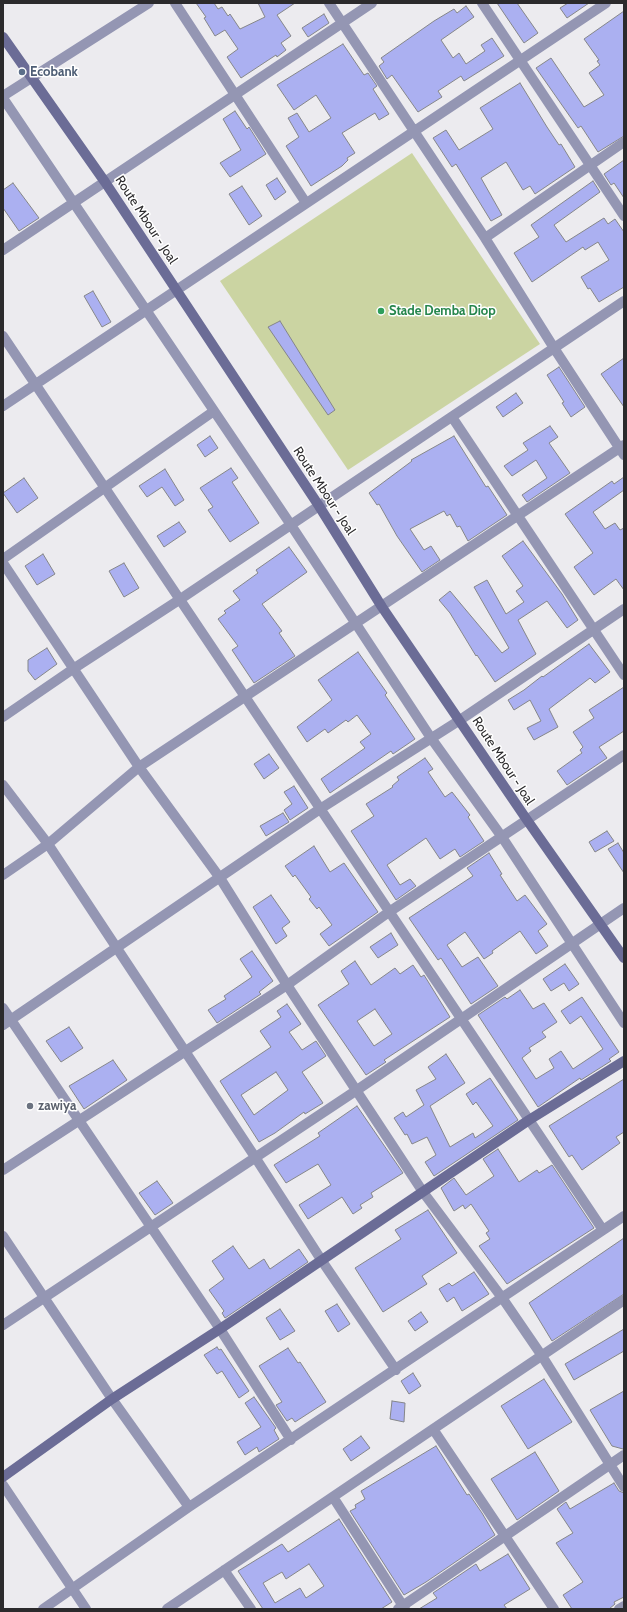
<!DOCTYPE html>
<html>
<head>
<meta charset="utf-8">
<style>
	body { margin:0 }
	#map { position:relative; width:627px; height:1612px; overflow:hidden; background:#ecebef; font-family:Cabin,sans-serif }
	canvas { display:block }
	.frame { position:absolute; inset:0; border:4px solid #2b2a2c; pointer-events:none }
</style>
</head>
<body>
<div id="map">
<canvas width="627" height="1612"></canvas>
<div class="frame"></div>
</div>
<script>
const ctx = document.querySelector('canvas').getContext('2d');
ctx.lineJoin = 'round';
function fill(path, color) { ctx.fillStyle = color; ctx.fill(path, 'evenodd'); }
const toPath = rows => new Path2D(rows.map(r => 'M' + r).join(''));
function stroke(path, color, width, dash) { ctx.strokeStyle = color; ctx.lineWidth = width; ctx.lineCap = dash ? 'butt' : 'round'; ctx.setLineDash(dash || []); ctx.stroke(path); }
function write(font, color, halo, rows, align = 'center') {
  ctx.font = font + ' Cabin,sans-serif'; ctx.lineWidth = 3; ctx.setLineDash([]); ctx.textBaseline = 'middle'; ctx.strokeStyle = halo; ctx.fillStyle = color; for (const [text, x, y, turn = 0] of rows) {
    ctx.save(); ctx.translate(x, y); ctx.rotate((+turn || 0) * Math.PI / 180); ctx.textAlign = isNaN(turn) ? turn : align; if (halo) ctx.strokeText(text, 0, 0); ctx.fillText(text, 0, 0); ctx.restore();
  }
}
const green = toPath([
	[412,153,540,344,348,470,220,281]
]);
const building = toPath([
	[196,3,214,3,218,9,222,7,228,16,230,14,240,29,265,17,258,3,295,3,277,15,291,36,281,43,286,50,277,57,276,55,241,78,227,57,238,49,225,30,215,36,204,18,206,17,196,3],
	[497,3,517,3,538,33,524,43,497,3],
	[568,3,589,3,567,18,560,8,568,3],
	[466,6,474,17,441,40,453,58,459,53,466,64,485,51,481,45,492,38,504,56,464,81,461,76,438,91,442,97,418,112,392,75,387,79,379,66,384,62,381,58,434,21,454,9,457,13,466,6],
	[624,11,624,136,598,152,581,126,578,128,536,68,551,58,584,107,604,95,589,73,600,65,597,61,599,60,584,39,624,11],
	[324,14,329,23,308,37,302,28,324,14],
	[343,44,364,75,368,73,377,86,373,89,389,114,379,120,375,113,342,133,355,153,347,158,348,160,342,166,311,186,286,146,299,137,288,118,297,113,309,132,331,118,316,95,294,110,277,85,343,44],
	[520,83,547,127,559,145,561,144,575,167,535,194,530,186,523,190,506,162,481,178,502,215,491,221,456,164,452,167,433,138,446,130,459,150,493,129,480,108,520,83],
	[235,111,247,129,249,127,266,154,230,177,220,163,241,150,223,119,235,111],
	[624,160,624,198,614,183,611,185,604,174,624,160],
	[277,178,286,192,275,200,266,185,277,178],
	[593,181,600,192,554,225,566,242,604,218,608,224,615,219,624,232,624,287,599,302,590,288,588,289,581,277,609,260,598,242,585,250,583,247,532,282,514,253,539,237,531,225,593,181],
	[13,183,39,218,19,231,3,208,3,190,13,183],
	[242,186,262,216,249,225,229,194,242,186],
	[93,291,111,322,102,327,84,296,93,291],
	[280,321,335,410,328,415,268,327,280,321],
	[624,358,624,407,601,374,624,358],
	[559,367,585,407,571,417,562,403,564,402,547,375,559,367],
	[516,393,523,403,503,417,496,407,516,393],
	[550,426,558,437,549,443,570,473,527,502,522,495,547,478,536,460,512,476,504,466,528,450,523,443,550,426],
	[210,436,218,448,205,457,197,445,210,436],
	[454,436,486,487,488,486,507,515,468,541,460,526,457,527,450,514,447,516,444,511,410,529,424,550,431,546,440,560,422,572,397,536,379,504,377,505,369,493,412,461,411,460,454,436],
	[231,468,238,478,232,482,259,523,230,542,208,510,213,507,200,488,231,468],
	[165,469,184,500,175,506,162,487,147,497,139,486,165,469],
	[624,477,624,490,593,512,605,529,615,523,620,530,624,528,624,590,616,579,594,595,574,567,593,553,565,514,612,481,614,484,624,477],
	[24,478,38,498,17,513,3,493,24,478],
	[179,522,186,532,164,547,157,536,179,522],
	[523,541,562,594,578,620,567,628,547,601,518,620,536,654,495,682,477,655,476,656,450,613,439,600,450,591,502,653,509,648,474,587,487,580,506,614,524,602,516,591,523,586,502,556,523,541],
	[289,547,307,572,262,604,282,631,279,633,295,656,254,683,232,650,238,646,218,619,226,613,224,611,240,600,233,591,258,573,256,570,289,547],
	[43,554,55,574,37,585,25,566,43,554],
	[124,563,139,588,124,597,109,571,124,563],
	[589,644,610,672,595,683,590,678,549,709,558,727,534,740,527,728,541,721,530,700,514,710,508,700,524,690,542,676,543,677,589,644],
	[47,648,57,664,35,680,28,671,28,660,47,648],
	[358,652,387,693,385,695,415,739,393,754,391,751,330,793,321,779,365,748,360,742,371,734,357,715,348,722,346,720,328,733,325,729,307,742,297,727,332,700,318,680,358,652],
	[624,687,624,731,599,747,607,758,567,785,557,771,582,753,580,750,583,747,573,732,594,718,589,710,624,687],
	[269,754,279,768,264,779,254,764,269,754],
	[425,758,433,769,428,772,445,797,452,792,470,815,468,817,484,841,460,857,455,849,440,859,426,838,387,865,400,885,410,879,416,886,396,900,351,831,374,816,366,804,393,787,392,786,399,780,397,777,425,758],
	[294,786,308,808,290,820,284,810,292,804,284,792,294,786],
	[283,813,289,822,266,836,260,826,283,813],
	[607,831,614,841,595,852,589,842,607,831],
	[618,843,624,853,624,873,608,849,618,843],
	[314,846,330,872,344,863,378,912,329,946,320,934,332,925,319,907,317,909,309,899,311,897,295,875,293,877,285,866,314,846],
	[489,853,502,874,500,875,517,901,525,895,547,924,538,931,548,946,536,954,520,931,492,951,493,953,484,959,465,932,447,945,462,967,478,957,498,986,471,1004,441,958,438,960,409,918,473,876,467,868,489,853],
	[271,895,290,922,282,928,287,936,276,944,253,907,271,895],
	[391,933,398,945,378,958,370,947,391,933],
	[252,951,273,981,259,992,261,994,217,1023,208,1010,226,999,224,996,252,977,240,959,252,951],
	[355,961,371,985,395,968,400,974,413,965,421,977,424,975,450,1017,384,1060,386,1062,366,1075,318,1005,349,984,341,971,355,961],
	[375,1009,392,1034,374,1046,357,1021,375,1009],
	[565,964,579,984,569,991,564,983,551,991,543,979,565,964],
	[520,990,533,1009,544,1003,557,1022,542,1032,546,1037,529,1048,531,1051,522,1058,536,1079,554,1068,549,1059,561,1051,573,1069,603,1049,581,1016,570,1024,561,1011,582,997,619,1052,609,1059,611,1061,581,1080,580,1078,538,1107,478,1015,505,997,507,999,520,990],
	[287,1004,301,1024,289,1032,302,1050,316,1041,326,1056,302,1072,323,1103,305,1114,304,1112,275,1133,259,1142,220,1081,271,1047,260,1031,281,1017,277,1011,287,1004],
	[276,1072,288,1090,254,1115,241,1095,276,1072],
	[69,1027,83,1048,61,1062,46,1041,69,1027],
	[446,1054,465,1083,430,1106,450,1147,473,1133,475,1138,493,1126,476,1102,473,1105,466,1094,490,1078,518,1120,434,1176,425,1162,436,1155,427,1137,412,1144,407,1134,405,1135,394,1118,403,1112,406,1117,424,1105,416,1090,436,1079,428,1067,446,1054],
	[113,1060,127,1080,84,1109,69,1086,113,1060],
	[624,1079,624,1132,616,1137,620,1143,582,1170,572,1155,569,1157,549,1126,624,1079],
	[357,1106,403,1173,371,1193,373,1197,360,1205,362,1208,353,1214,342,1197,308,1219,299,1205,331,1185,318,1164,286,1183,274,1165,320,1136,318,1133,357,1106],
	[498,1149,519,1182,537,1170,539,1173,552,1165,594,1228,507,1284,479,1246,490,1239,486,1233,489,1231,471,1204,465,1209,463,1205,454,1211,441,1188,454,1178,466,1195,494,1176,483,1159,498,1149],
	[157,1181,173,1203,155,1215,139,1193,157,1181],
	[428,1210,457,1253,422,1276,427,1284,383,1312,355,1268,401,1239,395,1230,428,1210],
	[624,1238,624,1294,552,1341,529,1303,624,1238],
	[233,1246,249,1269,264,1259,270,1269,299,1249,308,1262,225,1318,222,1313,224,1311,209,1290,224,1279,212,1261,233,1246],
	[474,1272,489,1294,462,1311,454,1297,447,1302,439,1289,449,1283,452,1286,474,1272],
	[337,1304,350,1324,338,1332,325,1311,337,1304],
	[280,1309,295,1331,280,1340,266,1318,280,1309],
	[421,1312,428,1322,415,1331,408,1321,421,1312],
	[624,1329,624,1351,574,1380,565,1364,624,1329],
	[217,1347,219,1350,221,1349,249,1391,239,1398,222,1371,217,1374,204,1355,217,1347],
	[288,1348,298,1363,300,1362,326,1402,295,1422,292,1418,287,1421,276,1405,282,1402,259,1366,288,1348],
	[413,1373,421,1386,409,1394,401,1381,413,1373],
	[544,1379,572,1422,528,1449,501,1406,544,1379],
	[624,1391,624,1449,623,1449,612,1446,590,1410,624,1391],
	[254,1397,276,1428,274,1430,279,1439,259,1452,257,1447,245,1455,237,1442,261,1427,245,1403,254,1397],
	[392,1401,405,1403,404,1422,390,1419,392,1401],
	[361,1436,370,1448,351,1461,343,1449,361,1436],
	[436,1446,467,1495,469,1494,482,1513,495,1535,426,1582,404,1595,350,1511,356,1508,355,1505,365,1499,361,1491,436,1446],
	[535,1452,559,1491,517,1520,491,1479,535,1452],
	[614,1483,619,1491,624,1493,624,1597,614,1602,615,1604,609,1609,572,1609,563,1595,583,1582,556,1543,573,1533,557,1509,566,1502,570,1509,614,1483],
	[339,1519,392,1602,381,1609,263,1609,238,1571,282,1544,288,1552,339,1519],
	[309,1564,324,1586,306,1598,300,1588,275,1603,263,1583,282,1572,286,1579,309,1564],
	[508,1554,530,1589,504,1605,507,1609,419,1609,437,1598,433,1593,476,1564,480,1571,508,1554]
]);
const minor = toPath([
	[175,3,306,203],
	[329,3,485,238,554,348,624,455],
	[482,3,624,216],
	[3,96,149,3],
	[3,98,291,525,431,738,502,837,624,1023],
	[485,238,624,142],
	[3,250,372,3],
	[3,336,603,1230],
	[3,406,606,3],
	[452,417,624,675],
	[3,559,214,411],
	[3,563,139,767,220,878,287,985,423,1192,503,1299,542,1356,624,1487],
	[3,717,73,669,179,600,624,301],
	[3,785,48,844,255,1157,322,1261,396,1370],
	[3,875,48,844,139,767,624,445],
	[3,1008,220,1329,291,1440],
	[3,1025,320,809,460,720,624,609],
	[3,1170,287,985,389,912,624,755],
	[3,1236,112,1399,189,1507],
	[3,1325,357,1090,624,908],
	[433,1429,554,1609],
	[333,1497,405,1609],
	[224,1570,251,1609],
	[43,1609,189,1507,624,1216],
	[167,1609,624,1300],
	[398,1609,624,1455],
	[619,1609,624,1606]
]);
const tertiary = toPath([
	[3,1485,86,1609]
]);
const secondary = toPath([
	[3,37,105,182,319,506,382,607,527,820,624,958],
	[3,1477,112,1399,220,1329,529,1120,624,1061]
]);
const markers = [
	[22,72,4,"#5c6f8a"],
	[381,311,4,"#2e9e5b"],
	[30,1106,4,"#6b7280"]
];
const serviceNames = [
	["Ecobank",30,72]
];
const streetNames = [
	["Route Mbour - Joal",146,220,57],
	["Route Mbour - Joal",324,491,57],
	["Route Mbour - Joal",503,761,57]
];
const leisureNames = [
	["Stade Demba Diop",389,311]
];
const worshipNames = [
	["zawiya",38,1106]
];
fill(green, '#cbd4a2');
fill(building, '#abb0f1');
stroke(building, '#858689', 1);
stroke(minor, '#9496b3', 10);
stroke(tertiary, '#9496b3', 10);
stroke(secondary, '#6b6c96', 10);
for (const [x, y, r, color] of markers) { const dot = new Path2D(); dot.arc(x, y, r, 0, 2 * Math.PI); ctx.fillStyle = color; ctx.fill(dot); stroke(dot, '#fff', 1.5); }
write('bold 13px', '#4e5e75', '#fff', serviceNames, 'left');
write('13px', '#2b2a2c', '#fff', streetNames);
write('bold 13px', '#27864d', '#fff', leisureNames, 'left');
write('bold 13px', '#5b616d', '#fff', worshipNames, 'left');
</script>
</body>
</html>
